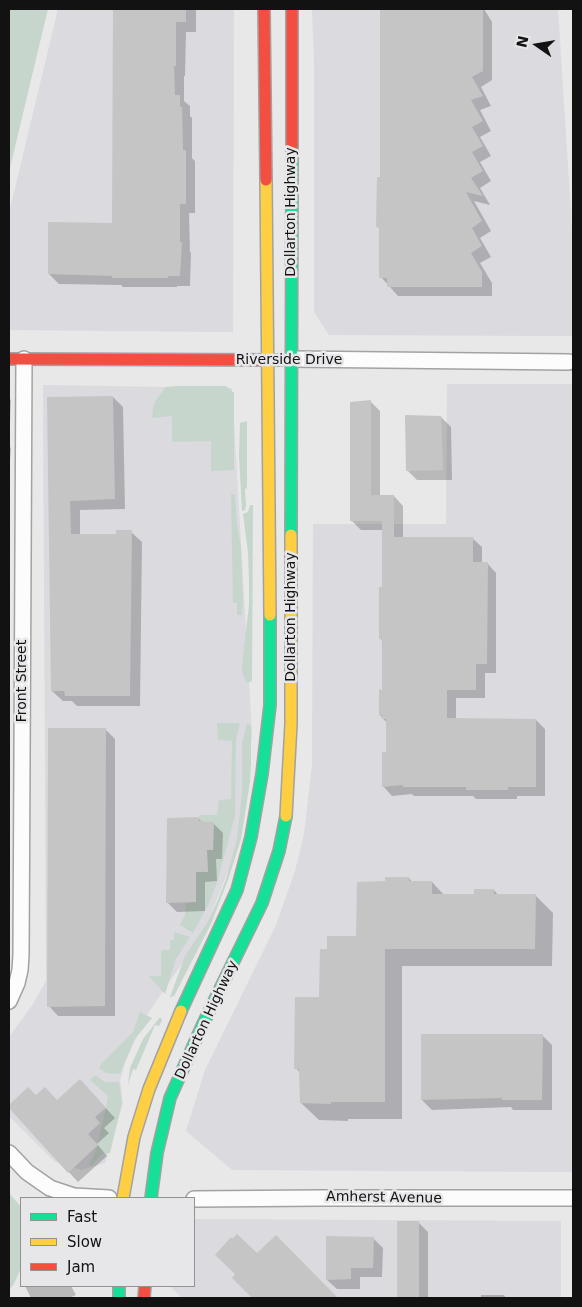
<!DOCTYPE html>
<html>
<head>
<meta charset="utf-8">
<style>
	body { margin:0 }
	#map { position:relative; width:582px; height:1307px; overflow:hidden; background:#e8e8e8; font-family:"DejaVu Sans",sans-serif }
	canvas { display:block }
	.frame { position:absolute; inset:0; border:10px solid #121213; pointer-events:none }
	.legend { position:absolute; left:20px; top:1197px; width:175px; height:90px; box-sizing:border-box; background:#e7e7e9; border:1px solid #929293; margin:0; padding:6px 9px; list-style:none; font-size:15px; color:#121213 }
	.legend li { display:flex; align-items:center; gap:10px; height:25px }
	.legend b { width:25px; border:1px solid #929293 }
	.north { position:absolute; left:512px; top:20px; width:50px; height:50px; -webkit-text-stroke:4px #e7e7e9; paint-order:stroke; rotate:283deg; font-size:14px; font-weight:700; line-height:20px; text-align:center; color:#121213 }
	.north::after { content:''; display:block; margin:auto; width:18px; height:22px; background:#121213; clip-path:polygon(50% 0,100% 100%,50% 72%,0 100%) }
</style>
</head>
<body>
<div id="map">
<canvas width="582" height="1307"></canvas>
<div class="frame"></div>
<ul class="legend">
<li><b style="height:6px;background:#16e098"></b>Fast</li>
<li><b style="height:6px;background:#ffcf43"></b>Slow</li>
<li><b style="height:6px;background:#f24e42"></b>Jam</li>
</ul>
<div class="north">N</div>
</div>
<script>
const ctx = document.querySelector('canvas').getContext('2d');
ctx.lineJoin = 'round';
function fill(path, color) { ctx.fillStyle = color; ctx.fill(path, 'evenodd'); }
const toPath = rows => new Path2D(rows.map(r => 'M' + r).join(''));
function stroke(path, color, width, dash) { ctx.strokeStyle = color; ctx.lineWidth = width; ctx.lineCap = dash ? 'butt' : 'round'; ctx.setLineDash(dash || []); ctx.stroke(path); }
function write(font, color, halo, rows, align = 'center') {
  ctx.font = font + ' "DejaVu Sans",sans-serif'; ctx.lineWidth = 5; ctx.setLineDash([]); ctx.textBaseline = 'middle'; ctx.strokeStyle = halo; ctx.fillStyle = color; for (const [text, x, y, turn = 0] of rows) {
    ctx.save(); ctx.translate(x, y); ctx.rotate((+turn || 0) * Math.PI / 180); ctx.textAlign = isNaN(turn) ? turn : align; if (halo) ctx.strokeText(text, 0, 0); ctx.fillText(text, 0, 0); ctx.restore();
  }
}
const built = toPath([
	[58,9,234,9,233,332,9,330,9,213],
	[312,9,558,9,573,244,573,336,329,335,314,312,314,61],
	[447,384,573,384,573,1172,232,1170,186,1131,205,1070,276,925,295,871,304,834,312,765,313,524,446,524],
	[43,385,232,388,252,734,240,841,204,931,147,1015,126,1060,120,1080,123,1103,105,1163,81,1170,55,1162,9,1116,9,1037,33,1004,46,981],
	[194,1219,561,1221,561,1298,182,1298,170,1286,194,1286]
]);
const green = toPath([
	[9,9,48,9,9,172],
	[177,386,226,386,234,393,234,470,211,471,211,441,172,442,172,416,152,418,153,407,156,400,166,387],
	[247,421,247,488,245,489,246,505,245,510,242,511,239,456,240,423],
	[231,494,235,495,237,525,241,547,243,602,242,615,237,615,237,603,233,603],
	[250,505,253,505,252,681,247,683,242,672,242,665,249,605,249,581,248,553,243,514,248,512],
	[217,723,240,723,236,740,235,816,217,883,208,905,193,933,180,925,185,915,186,903,196,902,196,872,208,872,207,850,213,849,214,822,199,821,199,815,217,815,219,800,231,799,232,741,218,740],
	[247,723,251,726,251,764,250,782,241,839,228,880,211,924,174,996,170,997,185,956,207,923,217,902,226,879,237,839,242,793,242,744],
	[174,932,190,937,176,959,165,994,149,976,161,976,161,950,170,950,170,940,174,940],
	[140,1012,152,1018,134,1040,120,1074,106,1073,99,1068,101,1064,133,1032],
	[160,1017,162,1020,159,1026,155,1025,136,1070,133,1069,128,1085,130,1068,143,1039],
	[95,1075,105,1082,119,1082,122,1103,110,1153,102,1154,86,1172,91,1166,90,1164,97,1147,107,1103,108,1096,90,1080],
	[9,1193,21,1207,21,1268,14,1284,9,1290]
]);
const shadow = toPath([
	[114,9,196,9,196,32,186,32,185,76,184,76,184,101,190,106,190,116,192,118,192,158,195,161,195,213,189,213,190,252,191,253,190,286,177,286,177,287,123,287,121,285,59,284,49,274,113,224],
	[381,9,484,9,492,22,492,80,481,87,491,106,480,110,491,131,480,137,491,156,480,162,491,181,480,188,490,205,474,201,491,231,480,238,491,257,480,263,492,283,492,296,398,296,381,277,381,230,378,227,381,179],
	[113,397,123,407,125,509,80,510,80,535,117,536,131,532,142,542,140,706,77,706,72,701,63,701,52,691,48,398],
	[9,398,11,400,9,446,11,448,10,461,9,461],
	[371,402,380,411,380,496,394,496,403,506,403,538,472,538,482,547,482,563,487,563,496,573,496,673,485,673,485,698,456,698,456,720,536,720,545,729,545,796,517,796,517,799,476,799,473,796,414,796,412,794,392,796,383,786,387,753,387,723,380,715,383,691,383,642,380,638,383,588,384,530,361,530,351,520],
	[441,417,451,427,452,480,417,480,407,470],
	[105,729,115,739,115,1016,58,1016,49,1006],
	[198,818,202,822,213,823,223,833,222,859,216,859,217,881,205,882,205,911,177,912,167,902],
	[409,878,413,883,432,882,444,895,475,895,494,890,498,895,535,895,553,913,552,966,402,966,402,1119,348,1119,348,1121,319,1120,301,1103,300,1073,296,1068,320,998,328,950,357,937,387,882],
	[542,1035,552,1045,552,1110,513,1110,511,1107,432,1110,422,1100],
	[89,1090,115,1118,104,1128,109,1133,97,1144,107,1156,78,1182,9,1107,36,1097,57,1101],
	[399,1222,419,1223,428,1232,428,1298,398,1298],
	[276,1236,336,1298,254,1298,234,1278],
	[373,1238,383,1248,382,1277,360,1277,360,1289,337,1289,327,1280],
	[25,1286,71,1286,76,1295,69,1298,31,1298],
	[481,1295,504,1295,506,1298,481,1298]
]);
const building = toPath([
	[113,9,186,9,186,22,176,22,176,66,174,66,175,95,180,95,180,107,182,107,183,150,186,150,186,204,180,204,180,242,182,242,180,276,168,276,168,278,112,278,112,276,48,274,48,222,112,223],
	[380,9,483,9,483,71,472,77,483,96,471,100,483,121,472,127,483,146,472,152,483,171,471,178,483,196,466,192,482,221,472,228,482,246,471,253,482,272,482,287,387,287,387,278,379,278,379,228,376,227,377,177,380,177],
	[113,396,115,499,70,501,71,534,116,534,116,530,132,530,130,696,65,696,64,691,51,691,47,397],
	[371,400,371,495,394,495,394,537,473,537,473,562,488,562,487,664,476,664,476,690,447,690,447,718,536,719,536,787,508,787,508,790,466,790,466,787,403,787,403,785,382,787,382,752,386,752,386,719,382,719,382,715,379,715,379,689,382,690,382,639,379,639,379,587,382,587,382,521,350,521,350,402],
	[405,415,441,416,443,470,406,471],
	[48,728,106,728,105,1006,47,1007],
	[199,817,199,821,214,822,213,850,207,850,208,872,196,872,196,902,166,903,167,818],
	[385,877,409,877,409,881,432,881,432,894,474,894,474,889,494,889,494,894,536,894,535,949,385,949,385,1102,331,1102,331,1104,300,1103,299,1069,294,1069,295,997,319,997,320,949,327,949,327,936,356,936,357,882,385,881],
	[421,1034,543,1034,542,1100,502,1100,502,1098,421,1100],
	[80,1079,106,1108,95,1117,100,1123,88,1134,98,1145,68,1173,9,1108,9,1105,28,1087,36,1095,45,1087,57,1100],
	[397,1221,419,1221,419,1298,397,1298],
	[237,1234,257,1253,276,1235,338,1298,252,1298,232,1278,235,1274,215,1255,231,1237,232,1239],
	[326,1236,374,1237,373,1268,351,1268,351,1279,326,1280]
]);
const street = toPath([
	[291,359,569,362],
	[9,1001,17,983,20,970,21,955,24,359],
	[9,1153,27,1172,50,1188,74,1196,109,1198],
	[194,1199,321,1198,573,1198]
]);
const fast = toPath([
	[291,535,292,146],
	[181,1011,237,890,251,837,262,774,270,705,270,615],
	[151,1198,157,1153,170,1098,203,1024,262,903,279,851,286,816],
	[119,1286,119,1298]
]);
const slow = toPath([
	[266,180,270,615],
	[286,816,291,724,291,535],
	[123,1198,134,1137,149,1089,181,1011]
]);
const jam = toPath([
	[264,9,266,180],
	[292,146,292,9],
	[9,359,281,360],
	[144,1298,145,1286]
]);
const streetNames = [
	["Dollarton Highway",291,212,-90],
	["Riverside Drive",289,360],
	["Dollarton Highway",291,617,-90],
	["Front Street",22,681,-90],
	["Dollarton Highway",207,1020,-65],
	["Amherst Avenue",384,1198,1]
];
fill(built, '#dadadf');
fill(green, '#c6d6cc');
fill(shadow, '#0003');
fill(building, '#c5c5c5');
stroke(street, '#a2a2a2', 18);
stroke(fast, '#a2a2a2', 14);
stroke(slow, '#a2a2a2', 14);
stroke(jam, '#a2a2a2', 14);
stroke(street, '#fcfcfc', 15);
stroke(fast, '#16e098', 11);
stroke(slow, '#ffcf43', 11);
stroke(jam, '#f24e42', 11);
write('14px', '#121213', '#e7e7e9', streetNames);
</script>
</body>
</html>
